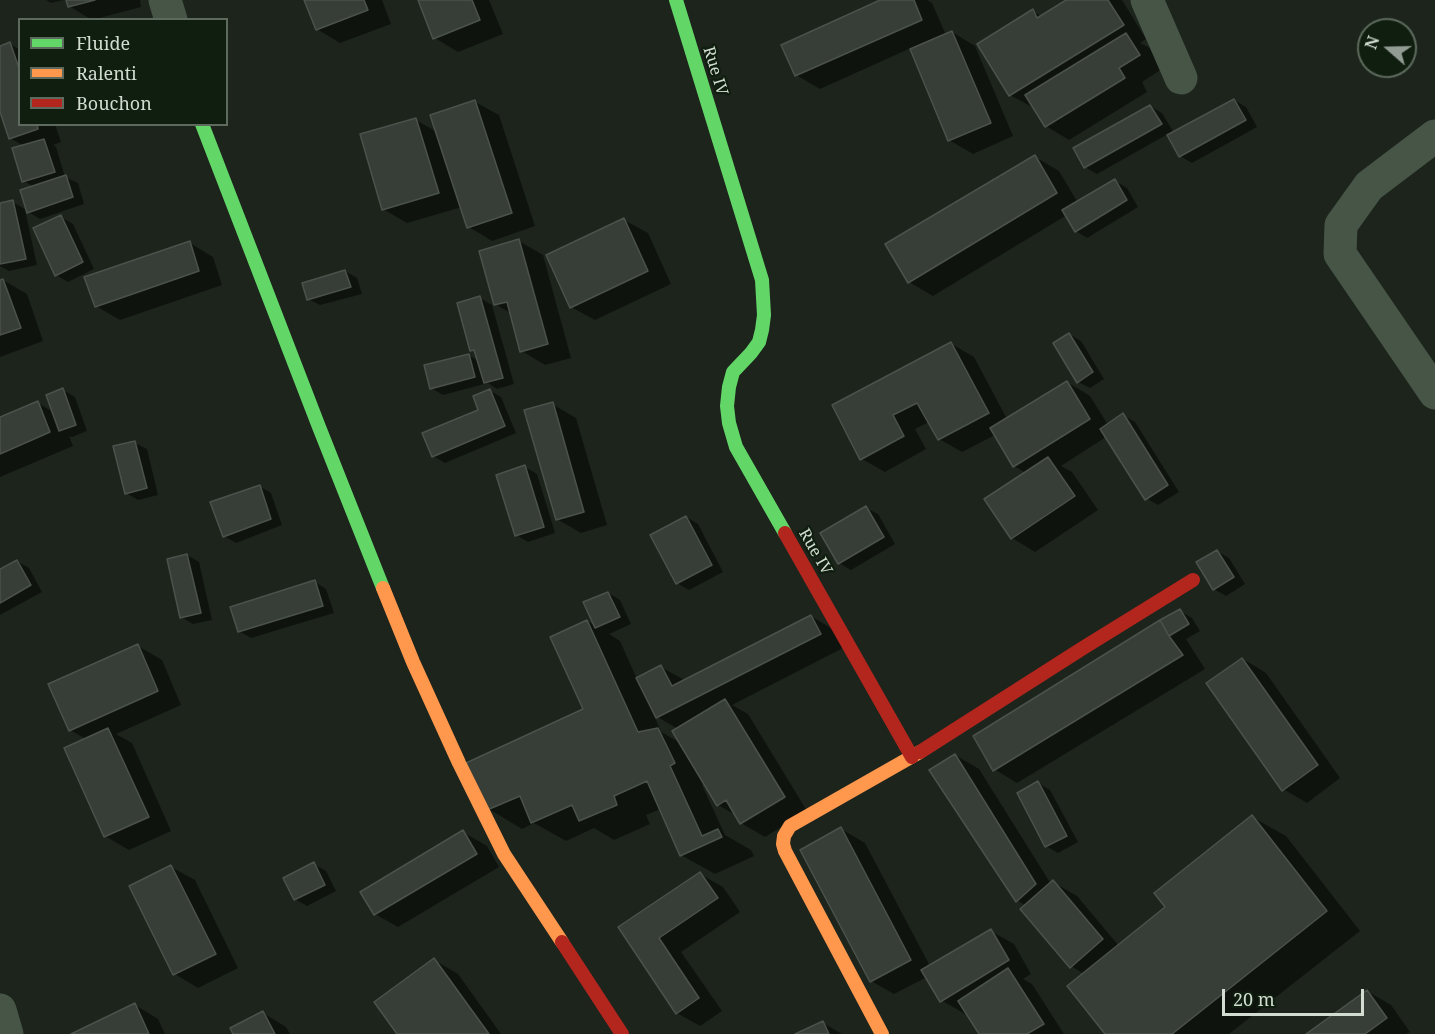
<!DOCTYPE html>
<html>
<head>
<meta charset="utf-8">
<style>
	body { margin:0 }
	#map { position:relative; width:1435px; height:1034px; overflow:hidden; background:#1c241c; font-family:"Noto Serif",serif }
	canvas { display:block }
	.legend { position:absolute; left:18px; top:18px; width:210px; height:108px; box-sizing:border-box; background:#0f1e0f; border:2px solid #5d6a5d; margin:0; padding:8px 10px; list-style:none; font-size:18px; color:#d2dcd1 }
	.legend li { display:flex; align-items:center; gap:12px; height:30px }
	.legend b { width:30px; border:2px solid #5d6a5d }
	.north { position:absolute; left:1357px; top:18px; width:60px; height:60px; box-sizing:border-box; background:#0f1e0f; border:2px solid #5d6a5d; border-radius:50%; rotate:290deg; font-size:16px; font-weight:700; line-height:24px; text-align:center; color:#d2dcd1 }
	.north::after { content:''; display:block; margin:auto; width:21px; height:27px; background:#929c92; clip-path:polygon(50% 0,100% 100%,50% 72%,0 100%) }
	.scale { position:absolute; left:1222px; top:989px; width:142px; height:27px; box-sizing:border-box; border:3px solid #d2dcd1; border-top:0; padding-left:8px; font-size:18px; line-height:21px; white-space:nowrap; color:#d2dcd1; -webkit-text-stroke:4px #0f1e0f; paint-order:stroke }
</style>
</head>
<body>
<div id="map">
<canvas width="1435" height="1034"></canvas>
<ul class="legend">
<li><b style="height:8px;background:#63d668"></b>Fluide</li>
<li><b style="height:8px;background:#ff974d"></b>Ralenti</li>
<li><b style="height:8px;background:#b3261e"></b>Bouchon</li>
</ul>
<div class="north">N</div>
<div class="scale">20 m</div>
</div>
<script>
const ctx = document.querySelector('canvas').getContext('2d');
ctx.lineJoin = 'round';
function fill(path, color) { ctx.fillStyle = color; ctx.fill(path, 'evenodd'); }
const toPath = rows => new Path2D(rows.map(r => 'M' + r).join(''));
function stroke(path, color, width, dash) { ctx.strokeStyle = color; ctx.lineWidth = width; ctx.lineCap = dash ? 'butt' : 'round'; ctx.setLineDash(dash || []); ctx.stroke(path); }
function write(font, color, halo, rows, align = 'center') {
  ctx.font = font + ' "Noto Serif",serif'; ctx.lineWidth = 4.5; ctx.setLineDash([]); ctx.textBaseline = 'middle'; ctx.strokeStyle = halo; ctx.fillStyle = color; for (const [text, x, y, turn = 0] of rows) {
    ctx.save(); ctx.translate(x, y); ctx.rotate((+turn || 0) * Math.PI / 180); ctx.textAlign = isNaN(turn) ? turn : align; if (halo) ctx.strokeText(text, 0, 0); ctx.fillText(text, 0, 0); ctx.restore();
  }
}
const shadow = toPath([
	[46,0,64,0,51,3],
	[68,0,140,0,141,7,92,20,69,6],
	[306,0,382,0,391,24,340,43,317,29],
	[420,0,489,0,503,34,458,52,435,38],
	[884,0,927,0,932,3,946,35,952,32,975,46,1013,136,973,154,949,140,911,48,820,89,796,75],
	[1069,0,1122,0,1146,39,1140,43,1150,48,1162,69,1142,82,1147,92,1069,140,1046,126,1034,108,1010,95,1033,11,1042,17],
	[10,44,20,50,20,124,55,124,61,142,53,145,56,147,65,177,78,183,84,204,40,219,25,210,37,265,9,271,0,266,0,205,13,202,28,211,34,187,24,181,24,146,10,138,0,107,0,47],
	[1234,100,1246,107,1257,127,1192,163,1180,156,1168,134,1097,174,1085,167,1150,106,1162,113,1174,133],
	[475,102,499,115,535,226,492,241,469,227,462,207,407,223,383,209,416,120,437,132],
	[1035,157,1059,171,1078,203,1115,181,1127,188,1138,207,1087,238,1076,231,1067,215,933,296,909,282],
	[61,217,73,224,94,269,68,282,56,275],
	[624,220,648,233,671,284,595,320,571,307],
	[519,241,543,255,571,358,545,365,522,351,512,314,495,304],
	[190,243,213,257,222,285,120,320,96,306],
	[345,271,357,278,362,294,320,305,308,299],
	[3,280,27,294,43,341,0,357,0,281],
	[480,298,492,305,514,384,497,389,488,383,443,395,431,388,468,355,479,361,477,353,472,350],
	[1069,334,1081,341,1104,379,1090,388,1078,382],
	[950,343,974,357,1007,419,1067,382,1090,396,1108,425,1123,415,1135,422,1179,492,1158,505,1146,498,1106,437,1061,466,1072,472,1098,510,1035,552,1012,538,1026,473,1014,466,995,435,962,452,939,439,929,422,915,429,926,449,885,472,862,459,834,406],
	[63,390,75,397,87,431,72,437,69,436,73,446,0,477,0,419,38,403,53,412],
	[489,390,501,397,516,433,445,463,433,456,480,411],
	[552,404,576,418,607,525,581,533,557,519],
	[135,443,147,449,158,495,138,500,126,493],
	[525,467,537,474,555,533,528,542,516,535],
	[259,486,271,493,282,525,236,543,224,536],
	[866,508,878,514,895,544,851,570,839,563,822,533],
	[686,517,698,524,723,572,689,590,677,583],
	[1217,551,1229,558,1245,584,1226,596,1214,589],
	[187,555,199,562,212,620,193,624,181,617],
	[17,561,29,568,42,592,0,615,0,571],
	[315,582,326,589,334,613,251,638,239,631],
	[608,593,620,600,631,624,609,634,620,641,637,679,661,667,686,681,811,616,834,630,843,648,732,705,748,714,807,811,765,837,741,823,737,816,718,805,705,784,702,785,725,835,751,850,754,856,715,874,681,855,661,809,646,815,650,824,614,840,594,828,566,841,534,823,522,829,489,809,585,710,587,621,596,626],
	[654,715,678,729,681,743,661,732],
	[1180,611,1192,618,1200,631,1186,639,1205,669,1017,783,994,769],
	[138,646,162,660,181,705,116,734,132,743,171,831,129,850,105,836,86,739,70,730],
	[1243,659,1266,673,1340,778,1307,803,1283,789],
	[955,755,979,769,1051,884,1053,882,1077,896,1119,946,1167,907,1252,817,1286,836,1360,931,1229,1034,1107,1034,1084,974,1071,966,1026,906,1017,900],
	[1038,783,1050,790,1078,842,1058,853,1046,846],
	[841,829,865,843,930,966,991,931,1014,944,1031,974,1023,979,1032,984,1064,1034,981,1034,967,1012,965,1014,941,1000,927,977,894,994,871,981],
	[463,832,487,846,499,867,398,927,375,914],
	[314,864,326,871,336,891,307,906,295,899],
	[171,867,195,880,238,968,198,988,175,974],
	[700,874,723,887,740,912,681,952,722,1011,700,1026,677,1013,620,928],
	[434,960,458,974,501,1034,399,1034],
	[1367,991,1391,1005,1410,1032,1406,1034,1309,1034],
	[135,1005,158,1019,165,1034,74,1034],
	[263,1013,286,1027,290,1034,235,1034],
	[823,1023,842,1034,798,1034]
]);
const building = toPath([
	[66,0,95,0,68,7,66,0],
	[304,0,364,0,368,10,316,30,304,0],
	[418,0,472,0,480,20,433,39,418,0],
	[880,0,914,0,922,20,795,76,781,45,880,0],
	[1066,0,1108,0,1124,25,1009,96,977,44,1033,9,1037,18,1066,0],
	[952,31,991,123,948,141,910,49,952,31],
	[1126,33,1140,55,1119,68,1125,78,1045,127,1025,95,1126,33],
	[10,42,20,71,20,124,37,124,38,129,9,139,0,112,0,46,10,42],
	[1234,99,1246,120,1179,157,1167,135,1234,99],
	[475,100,512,213,467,228,430,115,475,100],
	[1150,105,1162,124,1084,168,1073,148,1150,105],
	[416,118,439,193,382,210,360,134,416,118],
	[44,139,55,172,22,182,12,148,44,139],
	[1035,155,1057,193,908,283,885,244,1035,155],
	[66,175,73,197,27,213,20,190,66,175],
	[1115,179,1127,200,1075,232,1062,210,1115,179],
	[13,200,26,259,0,264,0,203,13,200],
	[61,215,83,262,55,276,33,228,61,215],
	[624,218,648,271,570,308,546,255,624,218],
	[519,239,548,344,520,352,507,302,494,305,479,251,519,239],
	[190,241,199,271,95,307,84,277,190,241],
	[345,270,351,287,307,300,302,283,345,270],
	[3,279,21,328,0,335,0,280,3,279],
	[480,296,503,378,484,383,474,350,470,351,457,303,480,296],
	[1069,333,1093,372,1077,383,1053,343,1069,333],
	[951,342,989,413,938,440,917,403,893,415,904,436,860,460,832,405,951,342],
	[469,354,475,377,430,389,424,365,469,354],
	[1067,381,1090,419,1013,467,990,428,1067,381],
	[63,388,76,425,59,431,46,395,63,388],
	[490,389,505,426,432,457,422,433,478,410,473,396,490,389],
	[38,401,50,432,0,454,0,417,38,401],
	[553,402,584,512,556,520,524,410,553,402],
	[1123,413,1168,485,1145,500,1100,429,1123,413],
	[135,441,147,488,125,494,113,446,135,441],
	[1048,457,1075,496,1011,539,984,499,1048,457],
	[525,465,544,527,515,536,496,475,525,465],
	[260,485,271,519,223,537,210,502,260,485],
	[866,506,884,537,838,564,820,533,866,506],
	[686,516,712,565,676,584,650,535,686,516],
	[1217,550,1234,577,1213,590,1196,562,1217,550],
	[187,554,201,613,180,618,167,559,187,554],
	[17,560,31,585,0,603,0,569,17,560],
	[315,580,323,606,238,632,230,607,315,580],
	[608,592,620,617,595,628,583,602,608,592],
	[1180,609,1189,624,1169,636,1160,620,1180,609],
	[811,615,821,634,656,718,636,678,661,665,672,686,811,615],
	[587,620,638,732,658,728,675,763,670,766,702,836,718,829,722,837,680,856,647,781,614,796,617,805,579,821,572,805,531,823,520,796,487,810,466,763,583,709,550,637,587,620],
	[1160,620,1169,636,1183,655,993,771,973,736,1160,620],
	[138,644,158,691,69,731,48,684,138,644],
	[1242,658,1318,765,1282,791,1206,683,1242,658],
	[725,699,785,797,740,824,726,800,717,806,672,731,725,699],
	[108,728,149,817,104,837,64,748,108,728],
	[955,754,1036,884,1016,902,929,770,955,754],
	[1038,781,1067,836,1045,847,1017,793,1038,781],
	[1252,815,1327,911,1172,1034,1105,1034,1067,986,1165,907,1154,893,1252,815],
	[841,827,911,960,870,982,800,850,841,827],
	[463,830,477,854,374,915,360,892,463,830],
	[314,862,325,885,294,900,283,878,314,862],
	[171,865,216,954,173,975,129,886,171,865],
	[700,872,718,898,659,938,699,998,676,1014,618,927,700,872],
	[1053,880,1103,939,1070,968,1020,909,1053,880],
	[991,929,1009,960,940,1002,921,970,991,929],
	[434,958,489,1034,397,1034,374,1002,434,958],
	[1008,968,1044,1024,1027,1034,979,1034,958,1001,1008,968],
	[1367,990,1387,1018,1365,1034,1306,1034,1367,990],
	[135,1003,149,1034,71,1034,135,1003],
	[263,1011,275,1034,233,1034,230,1028,263,1011],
	[823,1021,829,1034,795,1034,823,1021]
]);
const street = toPath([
	[165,0,171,20],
	[1147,0,1181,78],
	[1435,136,1369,186,1341,225,1340,254,1435,393],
	[0,1010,7,1034]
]);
const fast = toPath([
	[676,0,762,280,764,315,762,330,759,342,751,353,733,372,729,387,727,406,729,423,736,447,785,533],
	[202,124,319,427,383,588]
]);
const slow = toPath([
	[383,588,413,662,459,763,504,854,562,942],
	[882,1034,785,851,783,844,784,836,790,826,920,752]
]);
const jam = toPath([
	[785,533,912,757],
	[920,752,1083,648,1193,580],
	[562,942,622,1034]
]);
const streetNames = [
	["Rue IV",715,71,73],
	["Rue IV",815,552,60]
];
fill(shadow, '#0007');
fill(building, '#373e37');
stroke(building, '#4b524b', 1.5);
stroke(street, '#475547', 33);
stroke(fast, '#63d668', 14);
stroke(slow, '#ff974d', 14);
stroke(jam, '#b3261e', 14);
write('16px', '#d2dcd1', '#0f1e0f', streetNames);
</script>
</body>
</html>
